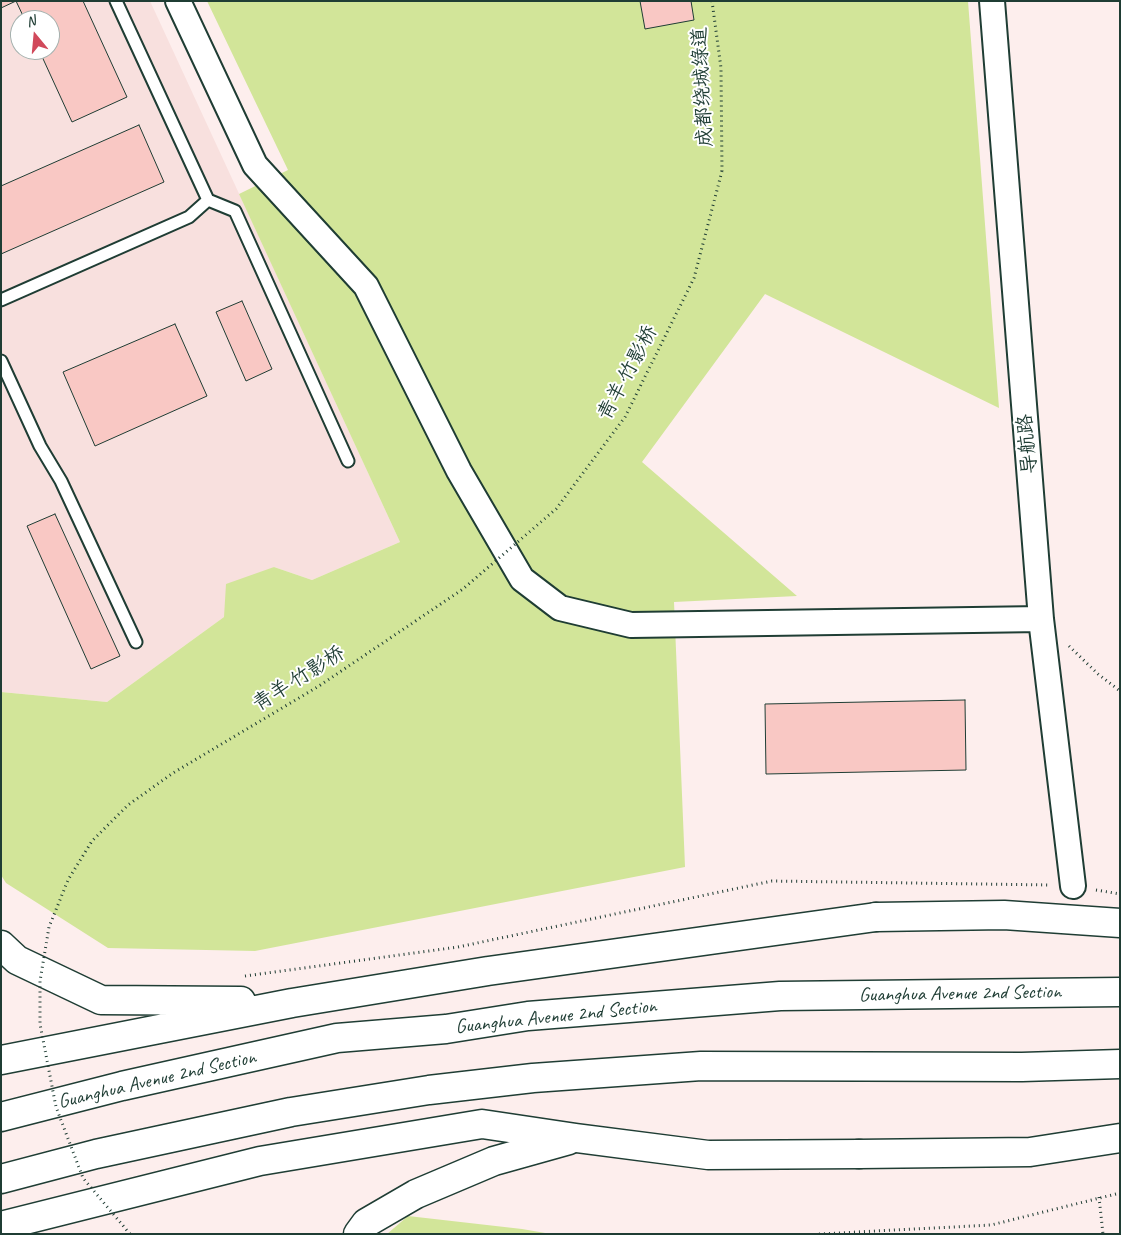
<!DOCTYPE html>
<html>
<head>
<meta charset="utf-8">
<style>
	body { margin:0 }
	#map { position:relative; width:1121px; height:1235px; overflow:hidden; background:#fdeeed; font-family:Caveat,sans-serif }
	canvas { display:block }
	.frame { position:absolute; inset:0; border:2px solid #1f3d34; pointer-events:none }
	.north { position:absolute; left:10px; top:10px; width:50px; height:50px; box-sizing:border-box; background:#fff; border:1px solid #a5b1ae; border-radius:50%; rotate:343deg; font-size:14px; font-weight:700; line-height:20px; text-align:center; color:#1f3d34 }
	.north::after { content:''; display:block; margin:auto; width:18px; height:22px; background:#d1495b; clip-path:polygon(50% 0,100% 100%,50% 72%,0 100%) }
</style>
</head>
<body>
<div id="map">
<canvas width="1121" height="1235"></canvas>
<div class="frame"></div>
<div class="north">N</div>
</div>
<script>
const ctx = document.querySelector('canvas').getContext('2d');
ctx.lineJoin = 'round';
function fill(path, color) { ctx.fillStyle = color; ctx.fill(path, 'evenodd'); }
const toPath = rows => new Path2D(rows.map(r => 'M' + r).join(''));
function stroke(path, color, width, dash) { ctx.strokeStyle = color; ctx.lineWidth = width; ctx.lineCap = dash ? 'butt' : 'round'; ctx.setLineDash(dash || []); ctx.stroke(path); }
function write(font, color, halo, rows, align = 'center') {
  ctx.font = font + ' Caveat,"LXGW WenKai TC",sans-serif'; ctx.lineWidth = 4; ctx.setLineDash([]); ctx.textBaseline = 'middle'; ctx.strokeStyle = halo; ctx.fillStyle = color; for (const [text, x, y, turn = 0] of rows) {
    ctx.save(); ctx.translate(x, y); ctx.rotate((+turn || 0) * Math.PI / 180); ctx.textAlign = isNaN(turn) ? turn : align; if (halo) ctx.strokeText(text, 0, 0); ctx.fillText(text, 0, 0); ctx.restore();
  }
}
const built = toPath([
	[1,1,150,1,400,542,312,580,274,567,224,617,107,702,1,692],
	[20,20,50,20,50,50,20,50]
]);
const green = toPath([
	[207,1,968,1,999,408,765,294,642,462,797,596,674,602,685,867,255,951,108,948,6,883,1,875,1,692,107,702,224,617,226,584,274,567,312,580,400,542,239,194,288,170],
	[408,1216,522,1229,551,1234,387,1234]
]);
const building = toPath([
	[1,1,83,1,127,97,72,122,39,50,50,50,50,20,25,20,16,1,1,8,1,1],
	[640,1,691,1,694,20,645,29,640,1],
	[139,125,164,182,1,254,1,186,139,125],
	[242,301,272,369,246,381,216,312,242,301],
	[175,324,207,396,95,446,63,372,175,324],
	[55,514,120,656,91,669,27,526,55,514],
	[965,700,966,770,766,774,765,704,965,700]
]);
const path = toPath([
	[712,1,721,68,722,171],
	[1069,646,1098,674,1120,691],
	[1096,890,1120,894],
	[245,976,458,947,772,881,1050,885],
	[1099,1197,1103,1234],
	[819,1234,991,1225,1120,1193]
]);
const lane = toPath([
	[116,1,208,200,235,211,348,461],
	[1,300,189,217,208,200],
	[1,361,40,446,61,481,136,642]
]);
const street = toPath([
	[178,1,255,165,366,286,459,471,522,579,560,608,631,625,1041,619],
	[992,1,1041,619,1073,886]
]);
const primary = toPath([
	[876,917,1004,915,1120,923],
	[1,1117,122,1086,337,1038,446,1029,528,1016,780,996,1120,992],
	[859,1154,1030,1152,1120,1138],
	[1,1179,96,1154,291,1112,429,1090,533,1078,701,1066,1022,1067,1120,1064]
]);
const highway = toPath([
	[1,945,17,960,101,1000,241,1001],
	[1,1060,292,1003,488,971,876,917],
	[1,1226,260,1161,482,1124,576,1138,708,1155,859,1154],
	[358,1234,366,1223,416,1194,494,1161,569,1140]
]);
const pathBridge = toPath([
	[130,1234,83,1178,56,1107,40,1024,40,981,49,927,68,880,92,841,128,805,173,773,319,686,463,589,556,509,625,417,694,278,722,171]
]);
const streetNames = [
	["成都绕城绿道",703,87,-93],
	["青羊·竹影桥",628,373,-62],
	["导航路",1028,444,-95],
	["青羊·竹影桥",299,679,-32],
	["Guanghua Avenue 2nd Section",960,994,-1],
	["Guanghua Avenue 2nd Section",556,1017,-6],
	["Guanghua Avenue 2nd Section",157,1080,-13]
];
fill(built, '#f8e0de');
fill(green, '#d2e599');
fill(building, '#f9c8c4');
stroke(building, '#1f3d34', 1);
stroke(lane, '#1f3d34', 15);
stroke(street, '#1f3d34', 28);
stroke(primary, '#1f3d34', 31);
stroke(highway, '#1f3d34', 31);
stroke(path, '#1f3d34', 3, [1, 4]);
stroke(lane, '#fff', 11);
stroke(street, '#fff', 24);
stroke(primary, '#fff', 28);
stroke(highway, '#fff', 28);
stroke(pathBridge, '#1f3d34', 3, [1, 4]);
write('20px', '#1f3d34', '#fff', streetNames);
</script>
</body>
</html>
